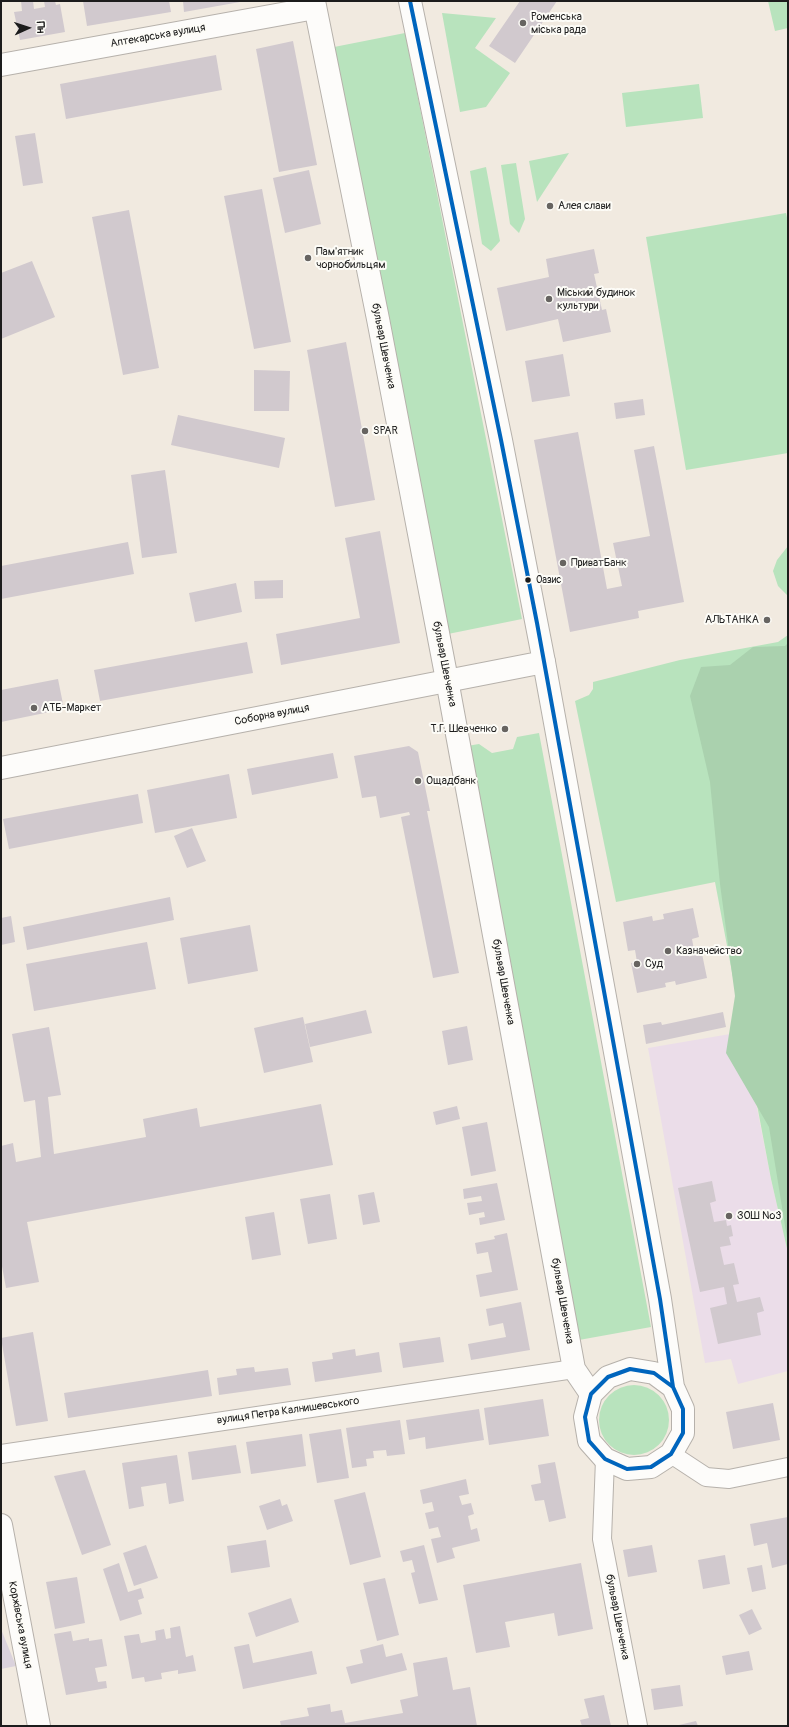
<!DOCTYPE html>
<html>
<head>
<meta charset="utf-8">
<style>
	body { margin:0 }
	#map { position:relative; width:789px; height:1727px; overflow:hidden; background:#f1eae0; font-family:Pangolin,sans-serif }
	canvas { display:block }
	.frame { position:absolute; inset:0; border:2px solid #1c1c1c; pointer-events:none }
	.north { position:absolute; left:8px; top:8px; width:40px; height:40px; -webkit-text-stroke:3px #fdfcf7; paint-order:stroke; rotate:87deg; font-size:11px; font-weight:700; line-height:16px; text-align:center; color:#1c1c1c }
	.north::after { content:''; display:block; margin:auto; width:14px; height:18px; background:#1c1c1c; clip-path:polygon(50% 0,100% 100%,50% 72%,0 100%) }
</style>
</head>
<body>
<div id="map">
<canvas width="789" height="1727"></canvas>
<div class="frame"></div>
<div class="north">Пн</div>
</div>
<script>
const ctx = document.querySelector('canvas').getContext('2d');
ctx.lineJoin = 'round';
function fill(path, color) { ctx.fillStyle = color; ctx.fill(path, 'evenodd'); }
const toPath = rows => new Path2D(rows.map(r => 'M' + r).join(''));
function stroke(path, color, width, dash) { ctx.strokeStyle = color; ctx.lineWidth = width; ctx.lineCap = dash ? 'butt' : 'round'; ctx.setLineDash(dash || []); ctx.stroke(path); }
function write(font, color, halo, rows, align = 'center') {
  ctx.font = font + ' Pangolin,sans-serif'; ctx.lineWidth = 4; ctx.setLineDash([]); ctx.textBaseline = 'middle'; ctx.strokeStyle = halo; ctx.fillStyle = color; for (const [text, x, y, turn = 0] of rows) {
    ctx.save(); ctx.translate(x, y); ctx.rotate((+turn || 0) * Math.PI / 180); ctx.textAlign = isNaN(turn) ? turn : align; if (halo) ctx.strokeText(text, 0, 0); ctx.fillText(text, 0, 0); ctx.restore();
  }
}
const built = toPath([
	[742,1032,771,1179,788,1253,788,1371,738,1384,731,1359,705,1363,648,1048]
]);
const industrial = toPath([
	[1,1629,16,1666,1,1669]
]);
const green = toPath([
	[768,1,788,1,788,28,775,31],
	[442,13,496,18,475,48,510,73,486,107,460,112],
	[405,33,522,619,448,634,329,48],
	[699,84,703,118,626,127,622,93],
	[569,153,537,202,529,161],
	[516,163,525,219,519,233,510,224,501,165],
	[486,167,500,241,491,251,482,244,470,171],
	[786,213,788,222,788,453,686,470,646,237],
	[788,546,788,596,778,586,773,571,777,560],
	[788,635,788,1253,771,1179,715,882,616,902,575,701,589,695,593,689,593,682,680,660,778,642],
	[539,733,651,1327,579,1340,467,746,479,744,492,753,513,749,517,737],
	'599 1420a35 35 0 1 1 70 0a35 35 0 1 1-70 0Z'
]);
const forest = toPath([
	[788,643,788,1244,769,1127,726,1053,735,996,720,884,710,782,690,696,701,667,730,665,753,647,785,646]
]);
const building = toPath([
	[21,1,33,1,34,9,45,7,44,1,55,1,56,5,60,4,65,32,20,40,14,12,22,11],
	[83,1,169,1,171,12,87,26],
	[183,1,240,1,240,2,184,12],
	[520,1,557,1,515,63,489,46],
	[293,41,317,165,279,172,256,49],
	[216,55,222,90,66,119,60,84],
	[35,133,43,183,23,186,15,136],
	[309,170,321,224,285,233,273,178],
	[262,189,291,342,254,349,224,196],
	[129,210,159,368,123,375,92,217],
	[594,249,599,273,594,274,602,310,606,309,611,332,563,342,558,319,506,331,497,288,549,277,546,259],
	[32,261,55,317,1,339,1,273],
	[346,342,375,500,335,507,307,350],
	[563,354,570,396,532,402,525,361],
	[254,370,290,371,289,411,254,411],
	[643,399,645,415,616,419,614,403],
	[178,415,285,438,279,468,171,445],
	[578,432,607,589,622,586,613,543,650,536,634,450,654,446,684,602,638,611,639,618,570,632,534,440],
	[165,470,177,553,142,558,131,475],
	[380,531,400,643,281,665,276,634,360,618,345,538],
	[128,542,134,574,1,599,1,566],
	[283,580,283,598,255,599,254,581],
	[236,583,242,612,195,622,189,593],
	[247,642,253,673,100,701,94,670],
	[58,679,64,709,1,722,1,690],
	[409,746,418,752,430,811,427,811,459,973,433,978,401,817,410,815,409,812,380,818,376,796,362,798,354,756],
	[333,753,338,778,252,795,247,769],
	[229,774,237,818,155,833,147,790],
	[138,794,143,823,9,849,3,819],
	[192,828,206,861,187,868,174,836],
	[170,897,174,920,27,950,23,927],
	[693,908,699,937,692,939,694,950,701,949,707,978,676,985,675,981,665,983,666,987,637,993,631,963,637,962,635,950,628,951,623,922,652,916,653,921,664,919,663,914],
	[11,916,15,942,1,945,1,918],
	[250,925,258,971,188,984,180,938],
	[147,942,156,989,34,1011,26,964],
	[366,1010,372,1033,310,1047,305,1024],
	[723,1012,726,1027,646,1044,643,1025,661,1022,662,1025],
	[303,1017,313,1062,264,1073,254,1028],
	[467,1026,473,1060,448,1065,442,1031],
	[49,1027,61,1095,48,1097,54,1154,146,1137,143,1119,197,1108,200,1127,321,1104,333,1165,27,1222,39,1282,6,1288,1,1261,1,1146,13,1143,16,1162,41,1157,35,1100,24,1102,12,1034],
	[457,1106,460,1119,436,1125,433,1112],
	[487,1122,496,1171,471,1176,462,1127],
	[712,1181,716,1201,710,1203,714,1222,726,1220,727,1226,731,1225,733,1236,729,1237,731,1245,720,1247,724,1265,734,1263,739,1284,733,1285,737,1302,760,1297,764,1311,757,1313,761,1335,718,1344,710,1308,727,1304,724,1287,700,1292,678,1188],
	[497,1183,505,1220,480,1225,479,1218,485,1217,484,1212,469,1215,467,1203,482,1201,481,1196,464,1199,463,1189],
	[374,1192,380,1222,363,1225,358,1195],
	[330,1194,337,1239,308,1244,300,1199],
	[274,1212,281,1255,252,1260,245,1217],
	[507,1233,518,1290,480,1297,476,1275,492,1272,488,1252,477,1254,475,1243,495,1239,494,1236],
	[521,1302,530,1350,471,1360,468,1344,506,1337,503,1323,489,1326,486,1309],
	[33,1332,48,1421,16,1426,1,1338],
	[440,1337,444,1362,403,1368,399,1343],
	[355,1349,356,1356,379,1352,382,1372,315,1382,312,1362,333,1359,332,1353],
	[254,1367,255,1372,288,1368,291,1385,219,1395,217,1378,237,1375,236,1369],
	[208,1370,212,1396,68,1418,64,1393],
	[543,1399,549,1436,489,1445,484,1408],
	[773,1403,780,1440,733,1449,726,1412],
	[479,1409,484,1440,426,1449,425,1437,409,1440,406,1420],
	[400,1420,405,1454,387,1456,386,1450,373,1451,374,1458,366,1459,367,1466,352,1468,346,1428],
	[341,1429,349,1478,317,1483,309,1434],
	[302,1434,306,1466,251,1474,246,1442],
	[236,1445,241,1473,192,1480,188,1452],
	[177,1455,184,1501,169,1504,166,1483,141,1487,144,1506,129,1509,122,1463],
	[555,1462,566,1518,549,1522,544,1500,535,1501,531,1485,541,1483,538,1465],
	[85,1470,111,1545,82,1555,54,1476],
	[466,1479,469,1494,459,1496,462,1505,471,1503,474,1514,468,1516,471,1530,477,1528,480,1541,452,1548,455,1558,437,1563,431,1539,441,1537,438,1527,429,1529,425,1513,434,1511,432,1502,423,1504,420,1490],
	[365,1492,381,1557,350,1565,334,1500],
	[280,1499,282,1506,287,1504,293,1521,267,1530,259,1506],
	[788,1517,788,1564,772,1568,767,1543,754,1546,750,1524],
	[266,1540,270,1567,231,1573,227,1546],
	[146,1545,158,1578,134,1586,123,1553],
	[424,1545,438,1600,419,1604,411,1573,415,1572,412,1560,403,1562,400,1551],
	[652,1545,657,1572,628,1577,623,1550],
	[725,1555,730,1584,703,1589,698,1560],
	[119,1563,128,1592,141,1588,144,1598,138,1600,142,1614,120,1621,103,1569],
	[581,1563,593,1629,558,1636,554,1613,505,1622,510,1647,476,1653,463,1585],
	[762,1565,766,1589,752,1592,747,1568],
	[77,1577,85,1623,55,1629,46,1582],
	[385,1578,399,1635,377,1641,363,1583],
	[291,1598,299,1622,256,1637,248,1613],
	[752,1609,762,1629,749,1635,739,1615],
	[180,1626,186,1657,193,1655,196,1671,178,1674,178,1670,161,1673,162,1679,145,1682,144,1677,132,1679,124,1636,139,1634,141,1643,156,1640,155,1631,164,1629,166,1639,171,1638,170,1628],
	[71,1631,73,1641,89,1638,89,1641,102,1639,107,1666,95,1668,98,1682,106,1681,107,1688,66,1695,54,1634],
	[249,1644,253,1663,312,1651,317,1674,243,1689,234,1647],
	[383,1644,386,1657,402,1653,407,1670,351,1684,346,1667,363,1663,360,1650],
	[749,1651,753,1670,726,1675,722,1656],
	[447,1657,453,1690,470,1687,477,1726,281,1726,280,1721,309,1716,307,1708,330,1704,331,1712,342,1710,345,1723,403,1713,400,1700,418,1696,413,1663],
	[680,1685,683,1706,654,1710,651,1689],
	[604,1695,611,1726,582,1726,580,1720,589,1718,584,1699],
	[696,1721,698,1726,679,1726,679,1725]
]);
const street = toPath([
	[1,1454,574,1369],
	[671,1454,706,1477,729,1479,788,1467],
	[605,1459,602,1539,638,1726]
]);
const secondary = toPath([
	[1,65,315,8],
	[544,662,660,1299,673,1387,683,1409,683,1433,671,1454,651,1467,627,1469,605,1459,589,1441,585,1417,591,1394,608,1377,630,1369,654,1373,673,1387],
	[447,680,574,1369,591,1394],
	[1,1525,39,1726]
]);
const primary = toPath([
	[314,1,378,319,447,680],
	[1,768,544,662,501,440,410,1]
]);
const bus1 = toPath([
	[410,1,501,440,537,623,660,1299,673,1387,683,1409,683,1433,671,1454,651,1467,627,1469,605,1459,589,1441,585,1417,591,1394,608,1377,630,1369,654,1373,673,1387]
]);
const markers = [
	[523,23,4,"#676461"],
	[550,206,4,"#676461"],
	[308,258,4,"#676461"],
	[549,299,4,"#676461"],
	[365,431,4,"#676461"],
	[563,563,4,"#676461"],
	[528,580,3.5,"#1c1c1c"],
	[767,620,4,"#676461"],
	[34,708,4,"#676461"],
	[505,729,4,"#676461"],
	[418,781,4,"#676461"],
	[668,951,4,"#676461"],
	[637,964,4,"#676461"],
	[729,1216,4,"#676461"]
];
const busNames = [
	["Оазис",536,580]
];
const poiNames = [
	["Роменська",531,17],
	["міська рада",531,30],
	["Алея слави",558,206],
	["Пам'ятник",316,252],
	["чорнобильцям",316,265],
	["Міський будинок",557,293],
	["культури",557,306],
	["SPAR",373,431],
	["ПриватБанк",571,563],
	["АЛЬТАНКА",759,620,"right"],
	["АТБ-Маркет",42,708],
	["Т.Г. Шевченко",497,729,"right"],
	["Ощадбанк",426,781],
	["Казначейство",676,951],
	["Суд",645,964],
	["ЗОШ №3",737,1216]
];
const streetNames = [
	["Аптекарська вулиця",158,36,-10],
	["бульвар Шевченка",383,346,79],
	["бульвар Шевченка",444,664,79],
	["Соборна вулиця",272,715,-11],
	["бульвар Шевченка",503,982,80],
	["бульвар Шевченка",562,1301,80],
	["вулиця Петра Калнишевського",288,1411,-8],
	["бульвар Шевченка",617,1617,79],
	["Коржівська вулиця",20,1625,79]
];
fill(built, '#ebdde9');
fill(industrial, '#dad2dc');
fill(green, '#b8e3bd');
fill(forest, '#aad1ae');
fill(building, '#d1c9ce');
stroke(street, '#b6b1ab', 20);
stroke(secondary, '#b6b1ab', 24);
stroke(primary, '#b6b1ab', 24);
stroke(street, '#fdfcfa', 18);
stroke(secondary, '#fdfcfa', 22);
stroke(primary, '#fdfcfa', 22);
stroke(bus1, '#0065bd', 4);
for (const [x, y, r, color] of markers) { const dot = new Path2D(); dot.arc(x, y, r, 0, 2 * Math.PI); ctx.fillStyle = color; ctx.fill(dot); stroke(dot, '#fdfcf7', 1.5); }
write('10px', '#1c1c1c', '#fdfcf7', busNames, 'left');
write('11px', '#1c1c1c', '#fdfcf7', poiNames, 'left');
write('11px', '#1c1c1c', '#fdfcf7', streetNames);
</script>
</body>
</html>
